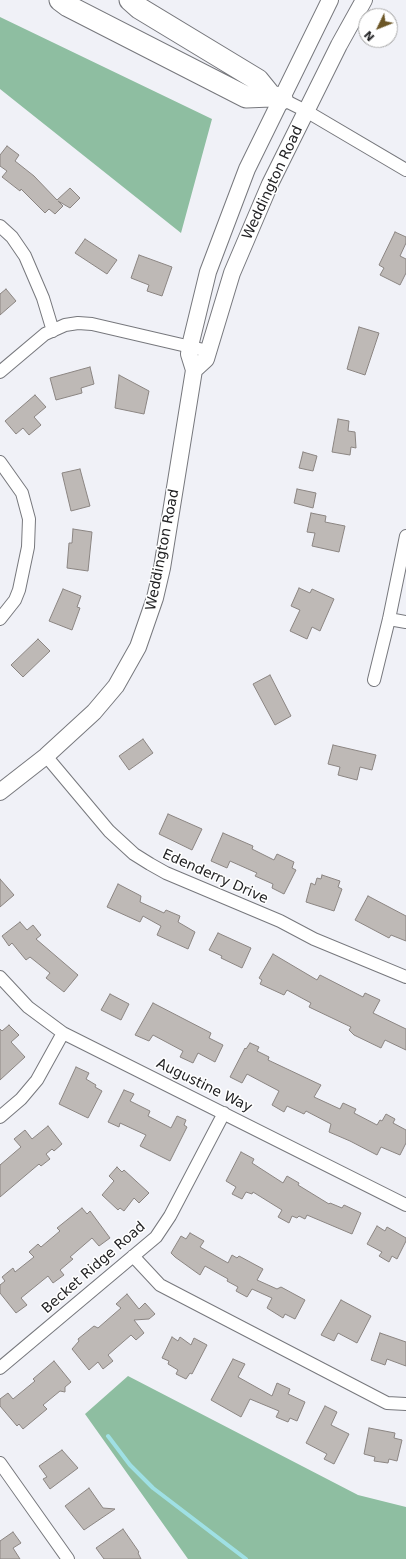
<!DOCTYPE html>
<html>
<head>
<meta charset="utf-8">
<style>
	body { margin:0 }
	#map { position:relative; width:406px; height:1559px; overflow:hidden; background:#f0f1f7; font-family:"DejaVu Sans",sans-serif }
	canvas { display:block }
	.north { position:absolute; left:358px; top:8px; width:40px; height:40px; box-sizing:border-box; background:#fff; border:1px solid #a7a7a7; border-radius:50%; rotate:227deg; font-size:11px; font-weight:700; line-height:16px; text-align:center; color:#222224 }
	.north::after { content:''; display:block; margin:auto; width:14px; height:18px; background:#6c5626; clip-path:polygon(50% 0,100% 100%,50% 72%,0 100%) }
</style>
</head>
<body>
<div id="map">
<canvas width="406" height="1559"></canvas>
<div class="north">N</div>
</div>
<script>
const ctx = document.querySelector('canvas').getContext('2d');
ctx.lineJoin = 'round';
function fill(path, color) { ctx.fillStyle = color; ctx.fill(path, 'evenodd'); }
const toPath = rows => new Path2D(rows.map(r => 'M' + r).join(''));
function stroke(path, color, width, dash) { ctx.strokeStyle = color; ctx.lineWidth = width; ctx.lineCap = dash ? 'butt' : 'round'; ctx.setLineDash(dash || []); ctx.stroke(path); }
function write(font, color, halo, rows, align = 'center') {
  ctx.font = font + ' "DejaVu Sans",sans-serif'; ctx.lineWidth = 3; ctx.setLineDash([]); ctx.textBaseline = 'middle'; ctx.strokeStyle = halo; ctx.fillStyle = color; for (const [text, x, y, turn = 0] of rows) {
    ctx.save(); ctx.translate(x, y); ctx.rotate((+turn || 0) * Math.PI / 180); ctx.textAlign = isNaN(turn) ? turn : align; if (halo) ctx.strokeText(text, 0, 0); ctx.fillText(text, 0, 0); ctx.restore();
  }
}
const forest = toPath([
	[0,17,212,119,181,233,0,89],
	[128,1376,358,1495,406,1507,406,1559,188,1559,85,1414]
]);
const stream = toPath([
	[108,1436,130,1465,153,1488,246,1559]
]);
const building = toPath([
	[7,146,19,155,15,161,34,176,57,200,70,188,80,198,70,208,58,201,63,206,55,214,49,209,45,213,21,189,20,191,2,177,7,171,0,166,0,155,7,146],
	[395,232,406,237,406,243,400,256,406,259,406,273,400,285,380,275,384,268,379,265,395,232],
	[85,239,117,260,107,274,75,253,85,239],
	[139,255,172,267,162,296,147,291,149,285,131,278,139,255],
	[6,289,16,301,0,315,0,294,6,289],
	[359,327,379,333,365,375,347,369,359,327],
	[90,367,94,384,81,388,82,393,56,400,50,378,90,367],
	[119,375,149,391,144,414,115,408,119,375],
	[35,395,46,407,34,417,41,425,29,435,23,428,16,434,5,421,35,395],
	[338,419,349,421,348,431,355,432,356,448,351,447,350,455,332,452,338,419],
	[303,452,317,456,313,471,299,468,303,452],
	[80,469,90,506,71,511,62,473,80,469],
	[297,489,316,493,313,508,294,503,297,489],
	[311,513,326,516,325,522,345,526,339,552,312,546,315,533,307,532,311,513],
	[73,529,92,532,88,571,67,568,69,543,72,543,73,529],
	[299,588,310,593,312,589,334,599,320,631,312,627,307,639,290,631,300,610,291,606,299,588],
	[63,589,81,596,77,607,80,608,72,630,49,621,63,589],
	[38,639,50,651,23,677,11,665,38,639],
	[270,675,291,716,275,725,253,684,270,675],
	[143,739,153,753,129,770,119,756,143,739],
	[333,745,376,755,372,770,360,767,357,780,338,775,340,767,328,764,333,745],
	[168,814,202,829,192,850,159,834,168,814],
	[223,833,253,846,252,849,274,860,277,854,294,862,292,868,296,870,284,894,272,888,273,884,255,876,257,873,230,861,227,868,211,861,223,833],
	[322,875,340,881,338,887,342,889,334,911,306,902,311,883,315,885,317,878,321,879,322,875],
	[0,879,14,895,0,907,0,879],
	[118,884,141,896,140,902,164,913,166,910,180,916,178,922,195,932,188,949,157,935,161,926,143,916,140,922,107,907,118,884],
	[368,896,406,916,406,941,391,935,389,938,355,920,368,896],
	[20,922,27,930,33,925,41,935,36,939,78,975,64,992,46,978,50,973,30,957,26,960,12,943,9,946,2,936,20,922],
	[218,933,251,948,242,968,221,958,222,956,209,950,218,933],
	[273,954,317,980,320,975,363,997,365,993,380,1000,373,1013,406,1029,406,1050,385,1040,381,1048,354,1035,349,1030,351,1027,309,1007,311,1003,287,990,284,995,260,984,262,980,259,978,273,954],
	[110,994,129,1004,121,1020,101,1010,110,994],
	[153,1003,211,1033,209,1038,223,1045,215,1062,198,1053,193,1063,180,1057,183,1051,153,1035,149,1041,135,1035,153,1003],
	[9,1025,19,1035,11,1042,25,1057,0,1080,0,1029,2,1031,9,1025],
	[250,1043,259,1047,257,1051,269,1057,268,1060,321,1085,314,1097,340,1109,343,1103,356,1109,354,1113,377,1125,380,1120,382,1121,386,1114,395,1119,393,1123,406,1130,406,1143,400,1155,381,1147,377,1155,350,1141,329,1132,331,1124,306,1111,304,1114,287,1106,284,1112,272,1105,279,1091,247,1074,242,1083,230,1077,245,1048,246,1049,250,1043],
	[76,1067,89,1073,86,1079,96,1085,95,1087,102,1091,88,1118,59,1104,76,1067],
	[124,1090,134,1094,130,1101,150,1111,148,1116,171,1128,177,1116,186,1120,184,1125,187,1127,170,1161,140,1146,146,1135,120,1123,119,1127,108,1122,124,1090],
	[48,1126,62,1144,54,1151,52,1149,46,1154,50,1159,41,1166,39,1164,0,1197,0,1165,21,1147,14,1139,25,1130,32,1139,48,1126],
	[241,1152,254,1159,252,1163,283,1183,287,1176,299,1183,298,1185,329,1204,330,1203,342,1208,344,1205,361,1213,352,1234,307,1215,305,1219,299,1216,297,1218,292,1216,289,1223,278,1217,282,1210,253,1192,252,1194,246,1192,242,1199,232,1194,236,1187,226,1181,241,1152],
	[117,1167,122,1172,124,1170,149,1193,139,1203,134,1198,124,1211,120,1208,118,1210,102,1195,114,1181,109,1176,117,1167],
	[82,1208,87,1214,90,1211,110,1238,99,1246,92,1238,70,1257,73,1259,60,1270,64,1275,53,1283,48,1276,21,1298,27,1305,16,1313,0,1293,0,1285,5,1281,2,1277,13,1268,15,1272,34,1257,29,1252,38,1244,41,1247,60,1231,57,1228,82,1208],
	[377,1226,385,1231,387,1227,406,1238,406,1241,397,1259,392,1256,389,1262,379,1256,382,1252,367,1244,377,1226],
	[190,1233,204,1241,200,1247,228,1263,232,1255,237,1258,239,1256,263,1269,257,1280,277,1289,281,1287,305,1300,295,1319,285,1314,283,1318,267,1308,272,1298,252,1289,247,1297,236,1291,238,1287,227,1281,228,1279,205,1266,200,1275,175,1257,171,1253,181,1236,186,1239,190,1233],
	[127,1294,139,1309,145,1303,155,1314,149,1319,134,1320,144,1333,136,1340,131,1335,108,1355,113,1361,103,1369,98,1362,89,1370,72,1349,79,1341,78,1339,94,1326,98,1328,121,1308,116,1304,127,1294],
	[341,1300,371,1316,357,1343,338,1333,334,1341,321,1335,341,1300],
	[380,1333,406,1342,406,1366,387,1359,385,1365,371,1360,380,1333],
	[172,1337,178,1341,180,1337,191,1345,194,1338,207,1345,192,1374,190,1373,186,1379,176,1374,178,1370,168,1364,169,1361,162,1358,172,1337],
	[233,1359,245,1364,238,1377,272,1396,277,1383,290,1389,288,1394,305,1402,297,1421,290,1418,288,1422,276,1417,279,1411,250,1399,241,1417,211,1400,233,1359],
	[54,1361,71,1382,65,1387,65,1392,60,1391,43,1405,47,1409,23,1429,19,1424,17,1426,0,1406,0,1399,8,1393,13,1399,35,1381,33,1379,54,1361],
	[325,1406,337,1412,331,1425,349,1434,334,1464,324,1459,327,1454,306,1443,325,1406],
	[369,1428,395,1433,394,1438,402,1440,397,1461,389,1459,388,1463,374,1461,375,1457,364,1454,369,1428],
	[62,1450,78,1468,50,1489,43,1479,47,1477,39,1466,62,1450],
	[89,1488,103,1508,115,1509,84,1530,65,1506,89,1488],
	[123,1529,139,1552,138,1553,141,1559,104,1559,96,1548,123,1529],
	[13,1532,21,1543,13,1548,20,1559,0,1559,0,1541,13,1532]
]);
const minor = toPath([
	[282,99,306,111,406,170],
	[0,226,12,237,25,256,43,298,53,331],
	[0,372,45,334,65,325,78,323,92,324,208,351],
	[0,462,22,493,29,519,28,547,19,590,15,600,0,619],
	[389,619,406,622],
	[374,680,389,619,406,536],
	[46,756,109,831,134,854,150,864,166,873,280,921,314,939,406,977],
	[0,977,28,1007,63,1033,406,1205],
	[0,1117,21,1099,37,1080,63,1033],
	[133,1256,160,1285,387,1403,406,1404],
	[0,1368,156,1237,170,1216,224,1113],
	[0,1463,68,1559]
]);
const secondary = toPath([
	[194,370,206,359,232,273,270,184,339,45,364,0],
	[0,792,46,756,94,712,116,686,138,647,155,598,162,568,194,370,189,354,190,346,208,272,247,169,330,0]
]);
const motorway = toPath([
	[60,0,68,6,246,97,271,96,282,99],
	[130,0,139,8,258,80,271,96]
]);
const streetNames = [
	["Weddington Road",273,183,-65],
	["Weddington Road",163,550,-79],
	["Edenderry Drive",215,877,24],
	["Augustine Way",204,1086,26],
	["Becket Ridge Road",94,1268,-41]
];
fill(forest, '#8ebea1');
stroke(stream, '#9fe0e4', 4);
fill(building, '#beb9b6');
stroke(building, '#8b8582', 1);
stroke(minor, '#77787d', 14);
stroke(secondary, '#77787d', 18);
stroke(motorway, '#77787d', 23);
stroke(minor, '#fff', 12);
stroke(secondary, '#fff', 16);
stroke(motorway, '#fff', 21);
write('14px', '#222224', '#fff', streetNames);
</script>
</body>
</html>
